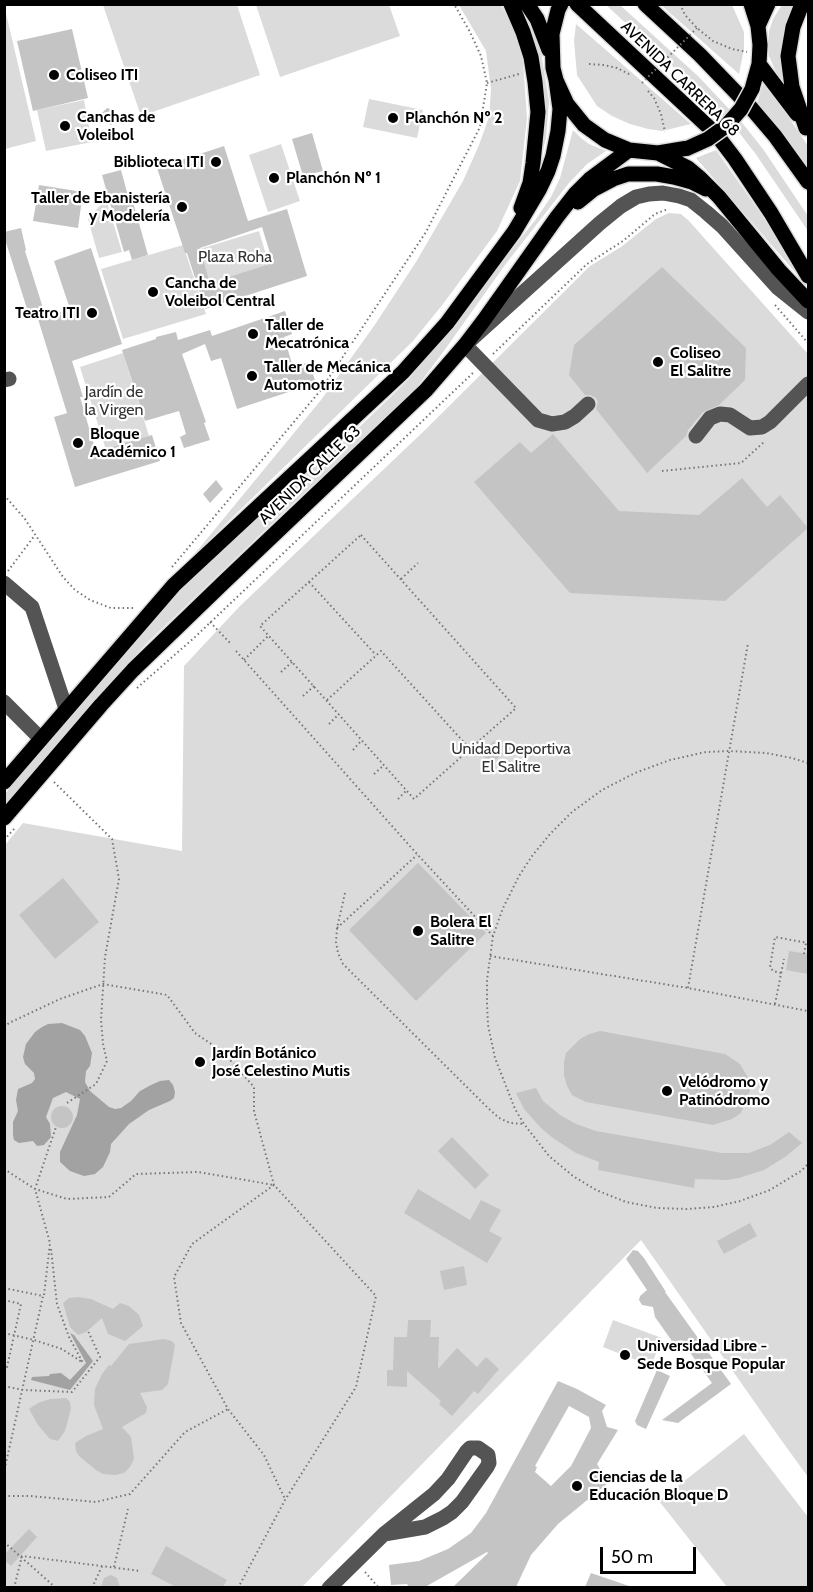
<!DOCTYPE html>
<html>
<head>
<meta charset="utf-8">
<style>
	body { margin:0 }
	#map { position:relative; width:813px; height:1592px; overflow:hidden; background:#fff; font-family:Cabin,sans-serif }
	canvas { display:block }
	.frame { position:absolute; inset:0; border:6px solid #000; pointer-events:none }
	.scale { position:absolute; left:600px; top:1547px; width:96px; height:27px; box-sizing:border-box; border:3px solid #000; border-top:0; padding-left:8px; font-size:18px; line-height:21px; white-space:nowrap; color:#000; -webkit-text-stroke:4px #fff; paint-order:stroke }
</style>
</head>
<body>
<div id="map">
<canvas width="813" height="1592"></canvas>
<div class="frame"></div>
<div class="scale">50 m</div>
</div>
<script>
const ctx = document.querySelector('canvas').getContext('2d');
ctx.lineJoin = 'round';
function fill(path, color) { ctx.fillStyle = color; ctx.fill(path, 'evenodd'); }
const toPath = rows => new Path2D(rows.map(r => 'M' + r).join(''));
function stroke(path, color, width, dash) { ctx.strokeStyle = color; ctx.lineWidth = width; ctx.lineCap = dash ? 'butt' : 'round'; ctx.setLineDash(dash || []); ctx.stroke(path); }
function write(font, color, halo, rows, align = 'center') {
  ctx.font = font + ' Cabin,sans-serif'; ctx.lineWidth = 4.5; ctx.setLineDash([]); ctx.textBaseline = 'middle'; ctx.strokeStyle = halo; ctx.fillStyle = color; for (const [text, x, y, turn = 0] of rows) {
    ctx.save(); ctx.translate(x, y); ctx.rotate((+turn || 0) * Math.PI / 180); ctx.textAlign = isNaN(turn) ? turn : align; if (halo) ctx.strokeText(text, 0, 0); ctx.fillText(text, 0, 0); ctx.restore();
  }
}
const green = toPath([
	[103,5,237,5,260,75,141,116],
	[256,5,389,5,400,36,280,77],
	[459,5,501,5,515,30,523,62,527,118,520,181,497,231,443,304,413,341,192,557,321,400,374,326,416,262,463,181,479,145,489,117,491,89,486,51],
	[519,5,526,15,541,52,549,101,546,138,538,168,544,137,543,97],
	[606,5,620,5,699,77,743,124,763,149,808,216,808,231,755,153,737,130,692,84],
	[661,5,732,5,744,32,744,49,739,74],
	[782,5,795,5,786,27,781,50,782,68,786,85,777,74,769,56,768,46,769,31,773,19],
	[5,9,36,141,5,149,4,149],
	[576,24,691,124,662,131,648,129,630,124,612,116,597,106,577,75,574,41],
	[763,84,785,112,808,146,808,166,757,103],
	[369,99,423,110,417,138,363,127],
	[84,100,92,142,46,151,37,110],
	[573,130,581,138,589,144,606,151,587,164,569,183,505,265,441,355,417,387,386,418,285,511,146,644,104,689,5,806,5,794,131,642,169,601,253,520,348,438,410,378,536,219,551,197,560,178],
	[281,144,300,201,268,212,249,155],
	[716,150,759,211,807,286,696,158],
	[106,199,122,252,99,258,88,219],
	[669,213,681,214,689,221,808,354,808,1477,779,1437,641,1240,302,1587,5,1588,5,845,23,823,182,851,184,666,239,607,425,430,590,266,621,247,656,219],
	[259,231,269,265,210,283,200,249],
	[183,245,206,314,123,339,101,269],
	[123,353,149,436,106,450,80,367],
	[613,1320,662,1338,651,1366,603,1347],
	[744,1434,808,1517,808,1587,727,1587,659,1501]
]);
const water = toPath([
	[62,1023,80,1030,85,1036,92,1053,90,1066,86,1071,85,1082,90,1091,109,1107,115,1109,121,1108,131,1101,140,1091,151,1085,160,1081,169,1080,173,1085,175,1092,174,1098,170,1101,149,1110,129,1124,111,1144,110,1152,103,1167,95,1174,84,1176,70,1171,60,1162,60,1152,77,1115,80,1099,66,1092,53,1098,46,1117,50,1124,51,1137,44,1145,37,1146,33,1141,19,1143,14,1140,13,1135,13,1122,18,1111,16,1100,18,1089,32,1083,35,1079,34,1073,25,1064,23,1057,26,1044,35,1032,42,1027,48,1024],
	[70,1333,74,1335,93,1361,70,1390,31,1380,32,1377,49,1376,50,1374,61,1373,70,1380,86,1363]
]);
const building = toPath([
	[72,29,88,98,33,111,17,41],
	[107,108,114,110,116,119,111,125,103,122,101,114],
	[312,133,323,171,303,176,292,139],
	[224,146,248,221,287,209,307,276,205,309,187,253,185,253,157,168],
	[262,227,273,263,210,283,200,248],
	[121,170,128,196,131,195,148,255,132,260,129,250,124,252,102,175],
	[39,185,83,192,78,228,33,221],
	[21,228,26,250,25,251,43,308,28,312,4,236,4,232],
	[91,248,122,344,72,361,83,397,80,397,96,452,152,435,160,461,75,487,54,417,67,413,38,319,70,309,54,261],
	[662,267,746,348,745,380,719,405,703,412,688,430,686,436,647,473,596,409,598,402,596,398,590,395,585,395,569,375,574,345],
	[285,311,292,334,284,337,293,367,309,362,316,383,237,409,221,358,211,361,205,344,182,354,206,422,204,423,210,440,184,448,180,437,186,434,179,411,145,421,122,350,156,339,156,337,176,332,178,340,210,330,212,336],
	[553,434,619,511,699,515,742,478,767,507,780,495,808,528,725,601,570,593,474,482,520,442,531,453],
	[216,480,223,489,210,503,203,494],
	[494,741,503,754,490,764,480,752],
	[418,863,486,933,416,1001,349,930],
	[63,878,99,922,55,959,19,915],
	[789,951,808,954,808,974,786,970],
	[600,1031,725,1054,740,1064,750,1081,750,1091,741,1113,732,1119,713,1125,586,1102,572,1095,567,1086,564,1075,564,1062,566,1053,580,1039,589,1034],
	[536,1088,543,1101,560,1115,576,1124,596,1131,722,1153,749,1153,770,1145,789,1132,802,1143,785,1157,764,1170,739,1178,727,1180,695,1179,694,1188,598,1170,599,1162,576,1153,553,1138,541,1128,524,1109,516,1093],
	'51 1117a11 11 0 1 1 22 0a11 11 0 1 1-22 0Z',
	[452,1137,489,1175,475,1189,438,1151],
	[418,1189,470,1220,481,1200,501,1210,489,1231,502,1238,487,1263,404,1213],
	[750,1223,757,1236,724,1254,717,1241],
	[633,1250,638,1251,644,1258,666,1292,665,1292,731,1384,678,1423,662,1420,712,1383,681,1340,674,1344,655,1317,653,1307,642,1305,639,1300,640,1296,647,1290,626,1259],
	[464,1266,467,1285,444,1290,440,1271],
	[78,1297,91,1299,113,1309,120,1303,129,1306,139,1315,143,1326,125,1341,108,1334,102,1318,86,1332,78,1335,70,1327,63,1303,69,1298],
	[408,1320,431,1320,430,1337,439,1337,438,1369,457,1348,477,1367,486,1357,499,1369,478,1394,474,1391,452,1416,439,1404,441,1401,407,1371,407,1387,387,1386,387,1370,393,1370,394,1337,407,1337],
	[164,1339,172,1341,175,1345,168,1384,162,1390,140,1393,147,1407,146,1413,122,1427,131,1437,134,1459,130,1467,124,1473,115,1475,103,1474,96,1470,79,1456,76,1451,75,1443,86,1436,103,1429,94,1405,95,1389,102,1374,109,1365,111,1366,129,1344],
	[657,1370,670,1376,646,1429,637,1425,635,1421],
	[558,1381,577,1389,606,1405,602,1411,607,1427,618,1430,597,1464,608,1483,558,1524,531,1555,516,1587,453,1587,488,1553,487,1552,425,1587,409,1587,407,1584,391,1585,389,1565,419,1561,448,1549,471,1533,486,1513],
	[569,1406,589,1417,591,1428,571,1466,551,1486,535,1472,537,1467,535,1466],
	[66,1398,70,1402,71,1409,65,1431,58,1441,50,1439,38,1425,29,1409,38,1403,50,1399],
	[29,1529,37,1537,11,1566,4,1560,4,1555],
	[166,1546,227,1580,223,1587,176,1587,151,1574],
	[591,1573,629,1586,628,1587,585,1587],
	[111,1575,117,1578,120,1587,101,1587,104,1578]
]);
const path = toPath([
	[680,4,685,15,697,28,713,41,732,49,747,52],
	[589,64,604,65,617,68,631,75],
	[487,83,519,74],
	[648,91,654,98,661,114,665,132],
	[775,305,808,343],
	[493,354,587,264,623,241,655,214,668,209],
	[662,471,741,463,765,441],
	[4,495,25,519,63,577,75,590,90,600,111,608,135,608],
	[361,535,516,708,414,799,260,626,361,535],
	[172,567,320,391,426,232,480,127,487,83,481,56,470,32,454,4],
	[8,571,35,535],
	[401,579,418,563],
	[309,582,376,655],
	[210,622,231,644],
	[236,651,417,854,493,936],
	[244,660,269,635],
	[281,672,292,662],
	[137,688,195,637,474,372],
	[303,696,314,686],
	[327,700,381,651,470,749],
	[329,724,339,714],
	[353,750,362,740],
	[808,763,792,758,766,753,729,751,706,752,670,760,635,773,602,790,572,812,550,834,532,856,519,876,503,908,493,936,487,980,487,1004,488,1025,495,1058,515,1109,524,1124,549,1156,573,1176,596,1190,626,1202,657,1208,687,1209,714,1207,740,1201,770,1190,801,1171,808,1164],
	[374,774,384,765],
	[54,782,112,839,119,879,105,957,101,1020,103,1044,107,1061,96,1084,67,1103],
	[398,799,407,790],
	[4,840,15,828],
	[345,893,337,928,336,942,338,953,343,964,487,1107,499,1118,510,1123,524,1124],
	[337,928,417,855],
	[804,954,806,943],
	[490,956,688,988,808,1011],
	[781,973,773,971,770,967,775,937,808,943],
	[688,988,748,643],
	[775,1004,784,959],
	[4,1027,9,1023,60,999,103,984,167,995,195,1033,223,1052,254,1087,254,1111,274,1185,376,1296,356,1387,285,1500,238,1588],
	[4,1169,35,1189,67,1199,109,1197,136,1174,198,1172,274,1185],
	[274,1185,192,1244,174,1277,181,1323,228,1409,264,1455,285,1499],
	[51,1249,57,1304,69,1337,83,1363],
	[4,1288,43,1296,4,1472],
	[44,1295,50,1243,35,1189,56,1127],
	[4,1300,21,1304,7,1367,4,1366],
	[4,1333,34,1340,62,1349,82,1362],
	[4,1386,23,1390,72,1392,100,1357,88,1331],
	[4,1496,30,1496,96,1502,130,1494,185,1432,228,1409],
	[4,1542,56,1588],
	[114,1567,128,1509],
	[365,1572,379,1588],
	[14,1588,22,1556,141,1571],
	[92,1588,102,1566]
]);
const minor = toPath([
	[4,380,9,379],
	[588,404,575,416,565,422,552,424,538,420,465,345,600,223,621,206,636,197,649,194,663,193,679,196,691,200,706,212,722,226,778,288,808,312],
	[696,436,710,418,720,414,730,415,750,428,762,427,770,422,808,384],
	[4,583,32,607,66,709],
	[4,702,41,739],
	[329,1588,384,1534,434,1494,448,1479,467,1451,470,1448,478,1448,488,1455,489,1463,487,1467,462,1502,452,1512,443,1518,425,1527,384,1534]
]);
const major = toPath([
	[511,4,523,32,531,57,535,82,538,112,533,163,530,183,521,208],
	[527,4,537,19,549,50],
	[561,4,558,10,552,34,553,68,556,80,567,104,584,125,605,140,629,150,658,153,688,148],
	[577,4,716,134,735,159,771,213,808,276],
	[645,4,700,55,752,109,775,136,808,182],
	[751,4,758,26,760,45,759,64,752,89],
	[802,4,793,27,788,56,792,87,806,128],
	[758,26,768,4],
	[759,64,797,114],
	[658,153,688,168,700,178,719,197,779,270,808,301],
	[578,202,594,189,613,179,628,174,657,174,674,177,692,182,706,189],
	[4,782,174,585,403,372,447,323,514,232,539,190,548,171,553,156,558,131,560,109,556,80],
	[4,818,101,705,133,670,223,583,426,390,465,345,484,320,557,217,575,194,590,179,629,150]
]);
const pathBridge = toPath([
	[642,83,697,28]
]);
const majorBridge = toPath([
	[688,148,708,139,726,126,741,109,752,89]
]);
const markers = [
	[54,75,6,"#000"],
	[393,118,6,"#000"],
	[65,126,6,"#000"],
	[216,162,6,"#000"],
	[274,178,6,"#000"],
	[182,207,6,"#000"],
	[153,292,6,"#000"],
	[92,313,6,"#000"],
	[253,334,6,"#000"],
	[658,362,6,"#000"],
	[252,376,6,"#000"],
	[78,443,6,"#000"],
	[418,931,6,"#000"],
	[200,1062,6,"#000"],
	[667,1091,6,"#000"],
	[625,1355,6,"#000"],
	[577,1486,6,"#000"]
];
const poiNames = [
	["Coliseo ITI",66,75],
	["Canchas de",77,117],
	["Voleibol",77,135],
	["Planchón Nº 2",405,118],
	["Biblioteca ITI",204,162,"right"],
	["Planchón Nº 1",286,178],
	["Taller de Ebanistería",170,198,"right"],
	["y Modelería",170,216,"right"],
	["Cancha de",165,283],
	["Voleibol Central",165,301],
	["Teatro ITI",80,313,"right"],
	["Taller de",265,325],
	["Mecatrónica",265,343],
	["Coliseo",670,353],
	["El Salitre",670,371],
	["Taller de Mecánica",264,367],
	["Automotriz",264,385],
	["Bloque",90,434],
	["Académico 1",90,452],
	["Bolera El",430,922],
	["Salitre",430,940],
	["Jardín Botánico",212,1053],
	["José Celestino Mutis",212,1071],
	["Velódromo y",679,1082],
	["Patinódromo",679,1100],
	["Universidad Libre -",637,1346],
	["Sede Bosque Popular",637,1364],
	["Ciencias de la",589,1477],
	["Educación Bloque D",589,1495]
];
const streetNames = [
	["AVENIDA CARRERA 68",680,79,44],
	["AVENIDA CALLE 63",310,475,-44]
];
const parkNames = [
	["Plaza Roha",235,257],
	["Jardín de",114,392],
	["la Virgen",114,410],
	["Unidad Deportiva",511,749],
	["El Salitre",511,767]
];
fill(green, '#dbdbdb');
fill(water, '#a2a2a2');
fill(building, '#c4c4c4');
stroke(major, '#dbdbdb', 18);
stroke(path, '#767676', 2, [1.5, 3]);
stroke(minor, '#545454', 15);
stroke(major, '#000', 15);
stroke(majorBridge, '#dbdbdb', 18, []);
stroke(pathBridge, '#767676', 2, [1.5, 3]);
stroke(majorBridge, '#000', 15);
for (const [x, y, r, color] of markers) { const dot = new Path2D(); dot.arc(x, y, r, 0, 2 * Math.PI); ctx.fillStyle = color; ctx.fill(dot); stroke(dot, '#fff', 2); }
write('bold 16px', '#000', '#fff', poiNames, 'left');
write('16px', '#000', '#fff', streetNames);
write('16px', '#323232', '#fff', parkNames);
</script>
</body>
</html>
